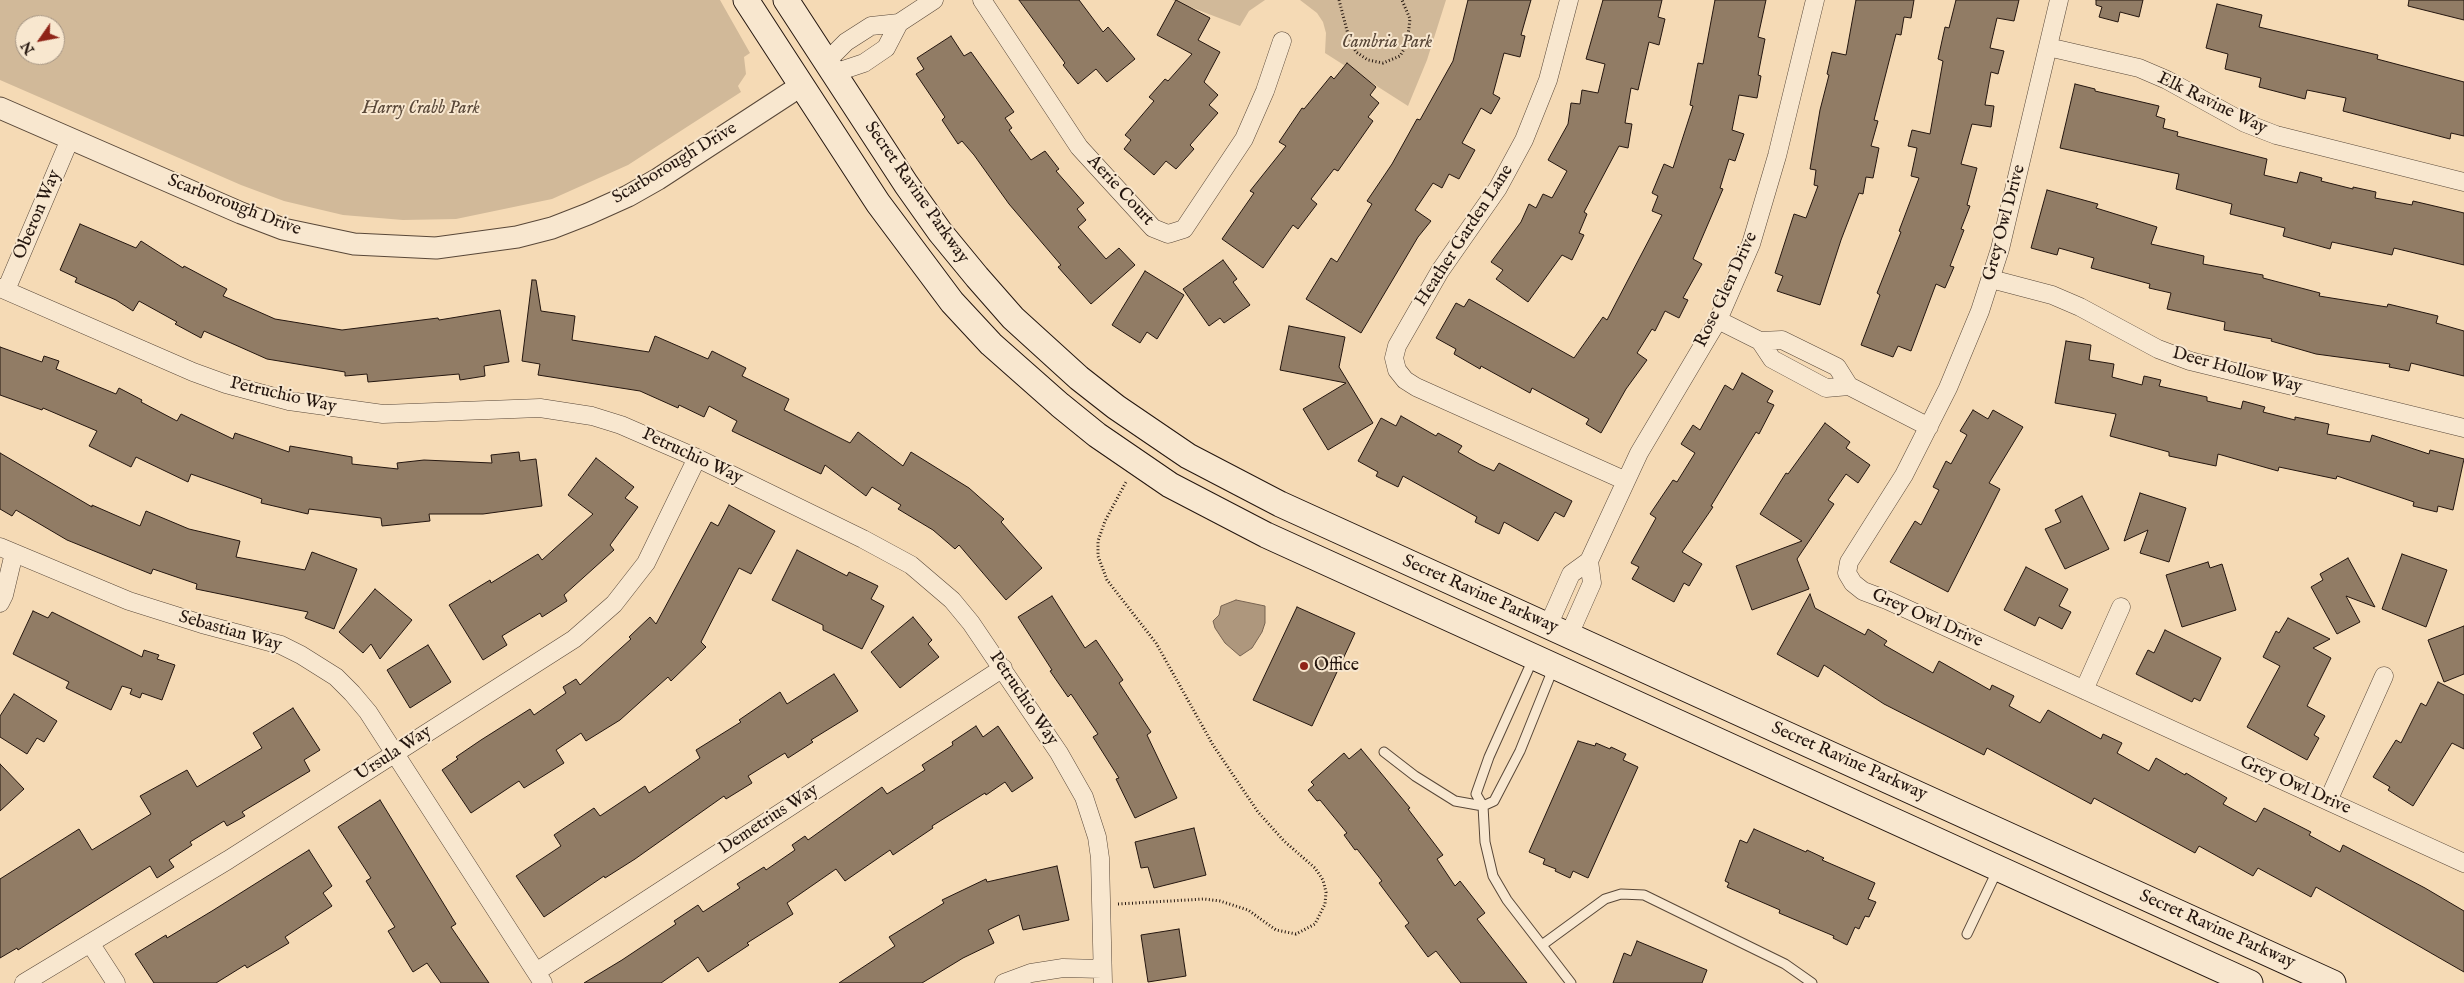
<!DOCTYPE html>
<html>
<head>
<meta charset="utf-8">
<style>
	body { margin:0 }
	#map { position:relative; width:2464px; height:983px; overflow:hidden; background:#f5dab5; font-family:"IM FELL English",serif }
	canvas { display:block }
	.north { position:absolute; left:15px; top:15px; width:50px; height:50px; box-sizing:border-box; background:#f8e7cf; border:1px solid #a39382; border-radius:50%; rotate:237deg; font-size:14px; font-weight:700; line-height:20px; text-align:center; color:#24160f }
	.north::after { content:''; display:block; margin:auto; width:18px; height:22px; background:#8f2418; clip-path:polygon(50% 0,100% 100%,50% 72%,0 100%) }
</style>
</head>
<body>
<div id="map">
<canvas width="2464" height="983"></canvas>
<div class="north">N</div>
</div>
<script>
const ctx = document.querySelector('canvas').getContext('2d');
ctx.lineJoin = 'round';
function fill(path, color) { ctx.fillStyle = color; ctx.fill(path, 'evenodd'); }
const toPath = rows => new Path2D(rows.map(r => 'M' + r).join(''));
function stroke(path, color, width, dash) { ctx.strokeStyle = color; ctx.lineWidth = width; ctx.lineCap = dash ? 'butt' : 'round'; ctx.setLineDash(dash || []); ctx.stroke(path); }
function write(font, color, halo, rows, align = 'center') {
  ctx.font = font + ' "IM FELL English",serif'; ctx.lineWidth = 4; ctx.setLineDash([]); ctx.textBaseline = 'middle'; ctx.strokeStyle = halo; ctx.fillStyle = color; for (const [text, x, y, turn = 0] of rows) {
    ctx.save(); ctx.translate(x, y); ctx.rotate((+turn || 0) * Math.PI / 180); ctx.textAlign = isNaN(turn) ? turn : align; if (halo) ctx.strokeText(text, 0, 0); ctx.fillText(text, 0, 0); ctx.restore();
  }
}
const green = toPath([
	[0,0,720,0,750,53,744,57,746,74,738,86,741,92,628,165,552,199,456,219,403,220,343,215,284,201,241,185,0,80],
	[25,25,55,25,55,55,25,55],
	[1172,0,1265,0,1249,11,1240,26],
	[1300,0,1446,0,1427,60,1408,106,1325,53,1326,33,1323,22,1317,13]
]);
const water = toPath([
	[1236,600,1265,606,1265,623,1262,632,1252,648,1240,656,1225,643,1215,628,1213,621,1219,615,1221,606,1236,600]
]);
const building = toPath([
	[1019,0,1079,0,1103,32,1108,27,1135,59,1107,82,1096,69,1078,84,1063,65,1065,63,1019,0],
	[1176,0,1210,18,1198,40,1220,52,1204,82,1218,95,1209,105,1218,113,1190,145,1194,149,1176,169,1166,161,1154,175,1124,149,1131,140,1125,135,1154,101,1149,97,1165,79,1168,81,1192,54,1157,35,1176,0],
	[1468,0,1531,0,1521,35,1525,36,1520,57,1504,53,1493,94,1500,98,1491,114,1481,108,1462,143,1475,150,1459,179,1449,174,1442,188,1433,183,1415,210,1431,221,1418,237,1361,333,1306,299,1331,258,1337,262,1372,204,1367,201,1392,164,1417,119,1420,120,1453,61,1468,0],
	[1603,0,1662,0,1658,17,1665,19,1659,45,1649,42,1638,90,1631,88,1625,123,1632,124,1628,148,1619,146,1584,212,1587,214,1579,233,1584,235,1572,260,1562,255,1528,302,1496,279,1503,270,1491,262,1521,222,1529,204,1536,208,1543,194,1552,198,1567,171,1548,160,1568,124,1571,103,1580,104,1582,90,1598,93,1605,64,1586,59,1603,0],
	[1715,0,1766,0,1758,37,1765,39,1758,75,1761,76,1757,98,1739,95,1732,130,1744,134,1735,161,1729,159,1720,188,1723,189,1693,259,1702,264,1683,298,1688,300,1679,318,1665,311,1655,331,1652,329,1637,353,1647,360,1626,389,1601,433,1586,424,1589,419,1532,388,1530,393,1481,366,1480,369,1454,354,1456,349,1436,338,1456,303,1464,307,1469,299,1574,358,1603,317,1607,320,1662,215,1652,211,1658,196,1652,193,1664,164,1673,168,1693,106,1690,105,1698,63,1703,64,1715,0],
	[1856,0,1914,0,1911,18,1904,17,1901,35,1896,34,1874,120,1878,121,1871,146,1879,148,1873,178,1866,177,1863,194,1859,193,1841,240,1820,305,1777,291,1783,276,1775,273,1794,214,1806,218,1818,186,1814,185,1816,170,1810,169,1820,110,1829,75,1827,74,1832,52,1846,55,1856,0],
	[1956,0,2019,0,2014,21,1997,18,1990,48,2004,51,1998,74,1991,72,1985,105,1994,106,1991,127,1972,124,1961,164,1977,168,1967,205,1970,206,1961,229,1964,230,1950,266,1954,267,1945,288,1936,284,1911,351,1898,346,1893,357,1861,345,1880,295,1877,293,1901,232,1899,231,1919,178,1911,176,1917,148,1908,146,1912,130,1930,134,1943,61,1938,59,1945,27,1949,28,1956,0],
	[2096,0,2143,0,2139,17,2120,12,2118,22,2099,17,2102,7,2096,5,2096,0],
	[2409,0,2464,0,2464,20,2408,6,2409,0],
	[2217,4,2262,15,2259,27,2378,55,2377,59,2464,82,2464,136,2451,133,2450,139,2343,111,2346,98,2307,90,2305,99,2259,87,2261,78,2225,69,2228,54,2206,48,2217,4],
	[951,36,964,56,971,52,1014,112,1005,118,1012,128,1009,130,1031,160,1045,151,1059,169,1056,171,1084,203,1077,209,1086,220,1078,227,1106,259,1119,248,1135,265,1091,304,1058,267,1061,265,1009,204,974,155,962,141,958,144,942,120,945,117,916,74,924,69,917,58,951,36],
	[1347,63,1376,87,1370,95,1379,103,1368,117,1373,121,1338,171,1334,169,1311,199,1317,204,1298,229,1293,225,1263,268,1222,239,1254,193,1250,191,1286,146,1279,142,1302,108,1304,109,1331,76,1334,79,1347,63],
	[2075,84,2095,89,2095,91,2159,106,2156,116,2165,119,2163,128,2178,132,2177,136,2267,159,2264,175,2297,183,2300,172,2322,178,2321,181,2353,189,2353,187,2376,192,2375,198,2412,205,2413,201,2464,213,2464,265,2394,248,2392,255,2332,242,2330,249,2283,236,2285,228,2230,214,2232,204,2176,189,2179,174,2060,148,2075,84],
	[2047,190,2098,204,2096,208,2157,227,2151,244,2204,256,2203,264,2263,275,2263,278,2320,293,2319,296,2387,307,2388,304,2438,316,2436,323,2464,331,2464,376,2411,363,2409,371,2389,367,2390,364,2316,354,2271,341,2272,339,2224,330,2225,322,2167,309,2171,293,2149,288,2150,284,2091,268,2094,258,2059,248,2057,255,2031,248,2047,190],
	[80,224,136,248,141,241,183,268,184,266,227,289,223,296,275,319,342,330,438,318,439,320,500,310,509,362,484,366,485,376,460,380,459,374,368,382,367,374,345,376,345,372,267,359,204,331,201,338,175,324,177,322,139,301,133,311,116,300,75,282,77,278,60,270,80,224],
	[1223,260,1237,279,1233,282,1250,305,1224,323,1220,318,1209,326,1183,289,1223,260],
	[1145,271,1184,295,1157,339,1147,332,1140,343,1112,325,1145,271],
	[532,280,536,280,541,311,575,316,572,340,649,352,655,336,708,359,712,351,746,368,742,376,789,399,784,410,850,443,858,432,903,466,911,452,969,488,1004,519,1001,522,1042,568,1006,600,959,545,955,549,933,530,898,509,901,505,872,487,866,496,825,465,821,474,732,431,737,421,709,406,704,417,679,405,678,408,640,391,538,375,540,364,522,361,532,280],
	[1289,326,1345,337,1339,367,1373,423,1328,450,1303,409,1346,383,1280,370,1289,326],
	[2066,341,2091,345,2089,360,2114,364,2112,377,2142,385,2144,376,2161,380,2159,386,2207,397,2207,401,2241,409,2243,401,2265,407,2263,412,2295,420,2295,417,2329,424,2327,434,2370,442,2372,435,2429,454,2430,450,2464,459,2453,510,2438,506,2437,512,2413,506,2414,502,2337,476,2336,479,2279,467,2278,471,2218,454,2216,466,2169,456,2169,452,2110,436,2116,414,2055,403,2066,341],
	[0,347,42,362,44,356,59,361,56,369,116,394,119,388,142,400,141,402,177,421,181,414,233,439,235,433,289,452,290,446,352,457,352,464,398,469,397,463,424,460,492,463,491,455,519,452,520,461,536,459,542,506,483,514,429,514,430,521,382,526,381,518,309,509,308,514,261,503,262,499,191,474,188,482,136,457,131,467,89,446,97,431,43,408,42,410,0,395,0,347],
	[1742,373,1773,391,1767,402,1774,405,1759,434,1756,432,1711,506,1713,507,1682,552,1702,564,1689,586,1684,583,1674,602,1632,579,1639,567,1631,563,1656,518,1650,514,1673,480,1677,482,1695,453,1681,444,1693,425,1700,430,1725,385,1733,390,1742,373],
	[1973,410,1988,419,1993,410,2023,427,1989,483,2000,489,1948,592,1890,562,1915,521,1921,525,1939,490,1933,487,1946,461,1951,464,1967,435,1960,431,1973,410],
	[1401,416,1436,436,1438,433,1462,446,1458,452,1479,464,1494,471,1499,463,1572,501,1564,517,1555,512,1538,541,1504,522,1499,534,1475,522,1477,517,1403,476,1398,487,1376,476,1378,472,1358,461,1381,418,1396,426,1401,416],
	[1825,423,1850,442,1846,448,1870,465,1858,483,1846,474,1828,500,1834,504,1797,559,1809,589,1752,610,1736,566,1802,541,1760,514,1786,473,1788,474,1825,423],
	[0,453,92,507,92,505,140,526,146,511,189,529,240,541,236,557,305,570,312,552,357,569,334,629,305,618,308,612,196,589,197,584,153,569,151,574,67,540,16,510,12,516,0,509,0,453],
	[596,458,634,487,625,498,638,507,610,545,614,550,564,595,567,601,542,617,540,613,502,636,507,645,483,660,449,605,490,580,491,583,538,554,542,560,593,514,568,495,596,458],
	[2140,493,2186,508,2169,562,2140,553,2148,530,2124,541,2140,493],
	[2082,496,2109,549,2065,569,2045,529,2061,522,2055,510,2082,496],
	[729,505,775,531,751,574,739,568,701,642,706,647,671,681,668,677,620,720,586,741,581,733,556,750,564,763,524,788,519,781,471,813,442,770,458,759,456,757,481,740,530,709,534,715,566,693,563,687,576,679,580,685,631,639,629,637,650,617,656,624,711,522,718,526,729,505],
	[797,550,847,576,849,572,878,586,871,599,884,606,862,649,823,630,823,625,772,600,797,550],
	[2402,554,2447,570,2426,627,2382,609,2402,554],
	[2348,558,2375,607,2346,596,2360,622,2337,634,2311,587,2323,580,2320,574,2348,558],
	[2208,562,2210,568,2222,564,2236,610,2182,627,2166,575,2208,562],
	[2026,567,2068,589,2059,606,2071,612,2062,629,2039,617,2035,626,2004,610,2026,567],
	[375,589,412,620,380,659,371,644,363,653,339,632,375,589],
	[1810,594,1815,608,1865,635,1868,629,1887,641,1884,645,1933,673,1939,661,1990,690,1992,685,2014,696,2009,706,2040,723,2048,710,2101,739,2103,734,2122,743,2117,753,2149,771,2156,758,2185,775,2186,773,2227,798,2223,804,2256,822,2264,808,2311,832,2309,835,2340,852,2343,845,2425,888,2464,911,2464,972,2316,887,2311,897,2258,868,2253,876,2199,846,2195,853,2094,798,2091,804,1987,748,1984,755,1884,704,1824,665,1818,677,1777,654,1810,594],
	[1052,596,1085,648,1096,640,1123,680,1119,683,1151,732,1147,735,1177,798,1135,818,1116,779,1119,778,1093,737,1098,734,1071,694,1068,697,1050,671,1052,670,1018,617,1052,596],
	[1297,607,1355,633,1312,726,1253,700,1297,607],
	[33,611,48,618,52,612,142,657,144,650,159,655,157,659,175,665,162,700,142,693,140,698,130,694,132,689,122,686,111,710,66,688,69,682,13,654,33,611],
	[913,617,932,640,928,644,939,657,900,688,871,652,913,617],
	[2288,618,2330,639,2313,648,2331,658,2307,706,2325,716,2314,735,2319,738,2307,760,2247,727,2280,666,2263,657,2276,631,2279,633,2288,618],
	[2464,626,2464,674,2444,682,2428,640,2464,626],
	[2165,630,2221,658,2200,701,2194,698,2192,702,2136,674,2148,650,2154,653,2165,630],
	[428,645,451,682,410,708,387,670,428,645],
	[834,674,858,711,811,740,813,742,788,758,785,753,748,776,752,783,726,799,724,796,635,859,605,878,604,876,544,917,516,876,561,846,554,835,594,808,600,816,645,786,649,793,700,758,696,750,741,722,739,720,780,692,787,704,834,674],
	[2438,682,2464,695,2464,749,2452,743,2413,806,2388,790,2390,787,2373,777,2396,740,2401,743,2421,703,2426,706,2438,682],
	[14,694,57,721,44,742,37,738,27,754,0,737,0,716,14,694],
	[293,708,320,750,304,760,310,771,242,812,245,816,227,826,224,821,190,842,192,845,169,860,174,867,157,878,150,866,18,950,17,948,0,958,0,879,79,829,92,850,151,814,140,796,187,770,197,787,262,748,253,733,293,708],
	[976,726,983,737,998,726,1033,778,1012,792,1005,782,986,795,985,793,932,826,933,828,893,855,890,850,845,881,836,869,787,903,793,914,747,943,749,945,708,972,698,957,661,983,584,983,622,960,676,924,674,921,698,905,703,912,740,888,737,884,764,867,766,870,795,850,792,845,805,836,808,840,882,787,887,794,925,770,922,765,953,745,952,742,976,726],
	[1578,741,1595,746,1596,743,1610,749,1611,747,1626,754,1623,760,1638,767,1588,878,1573,871,1570,878,1555,871,1556,869,1543,864,1545,859,1529,852,1578,741],
	[1361,749,1410,808,1408,809,1443,855,1437,859,1455,886,1460,881,1485,913,1477,919,1527,983,1461,983,1436,951,1428,957,1405,926,1409,923,1379,883,1382,881,1357,849,1355,850,1344,835,1347,833,1320,800,1317,801,1308,790,1314,785,1311,782,1344,753,1349,759,1361,749],
	[0,764,24,789,0,811,0,764],
	[380,800,456,924,451,927,489,983,441,983,427,963,413,972,388,931,395,927,366,881,371,878,338,827,380,800],
	[1194,828,1206,875,1154,888,1148,867,1141,868,1135,842,1194,828],
	[1754,829,1806,852,1807,850,1824,858,1822,860,1875,883,1868,899,1876,902,1869,917,1865,916,1859,929,1855,927,1847,945,1833,938,1834,936,1779,913,1780,910,1727,887,1729,883,1725,881,1740,840,1747,843,1754,829],
	[309,850,332,886,323,893,332,906,285,937,289,943,247,968,245,965,216,983,154,983,135,954,166,935,167,938,212,911,309,850],
	[1057,866,1069,920,1023,930,1019,915,988,930,994,943,963,958,922,983,839,983,895,946,889,937,944,903,942,900,986,879,987,882,1057,866],
	[1179,929,1186,976,1148,982,1141,935,1179,929],
	[1637,941,1707,970,1702,983,1613,983,1624,953,1631,956,1637,941]
]);
const path = toPath([
	[1339,0,1349,38,1356,52,1368,60,1383,63,1400,56,1407,44,1410,19,1402,0],
	[1118,904,1204,899,1220,901,1248,910,1276,930,1296,934,1315,924,1325,904,1326,892,1323,880,1315,868,1284,841,1258,812,1213,745,1156,643,1107,580,1098,556,1098,541,1105,521,1126,482]
]);
const service = toPath([
	[1533,659,1489,757,1476,794,1483,806,1485,842,1493,876,1507,900,1571,983],
	[1384,752,1415,776,1455,801,1483,806,1494,801,1520,751,1553,669],
	[1967,934,1997,871],
	[1542,945,1605,899,1621,894,1644,895,1785,964,1812,983]
]);
const minor = toPath([
	[982,0,1079,147,1153,228,1168,234,1184,229,1244,139,1265,91,1282,41],
	[1569,0,1548,80,1524,140,1498,188,1440,271,1397,346,1394,358,1397,370,1405,380,1416,387,1626,481],
	[2059,0,2000,249,1980,311,1948,388,1904,475,1849,562,1847,573,1853,583,1863,591,1887,600,2464,863],
	[2048,47,2139,68,2167,80,2245,123,2276,135,2464,182],
	[826,62,846,42,871,26,899,23,934,0],
	[834,73,864,63,886,48,899,23],
	[1991,279,2052,295,2080,307,2158,349,2190,361,2464,428],
	[0,288,193,372,226,384,289,401,383,414,540,408,592,416,621,425,697,458,863,539,911,565,952,600,971,623,1059,753,1084,797,1097,837,1100,858,1103,983],
	[6,290,70,139],
	[1718,320,1760,341,1782,340,1837,367,1849,386,1929,427],
	[1760,341,1772,359,1826,388,1849,386],
	[0,547,129,601,202,624,281,645,301,655,336,677,352,693,368,712,543,983],
	[0,603,4,595,14,553],
	[1548,626,1571,574,1589,561],
	[1569,635,1592,583,1589,561,1626,481,1639,453,1718,320,1751,244,1777,156,1815,0],
	[2084,690,2121,607],
	[2328,801,2384,676],
	[90,943,116,983],
	[536,972,1003,668],
	[24,983,228,860,574,639,614,604,646,563,697,458],
	[1004,983,1031,973,1063,968,1102,969]
]);
const tertiary = toPath([
	[0,108,241,213,283,229,354,244,436,248,517,237,552,228,588,214,628,196,658,179,802,85]
]);
const secondary = toPath([
	[746,0,878,203,952,302,991,344,1060,405,1097,435,1170,485,1266,535,2250,983],
	[786,0,906,184,940,232,977,277,1013,318,1079,378,1116,407,1188,456,1280,504,2333,983]
]);
const markers = [
	[1304,666,5,"#8f2418"]
];
const parkNames = [
	["Cambria Park",1387,43],
	["Harry Crabb Park",421,109]
];
const streetNames = [
	["Elk Ravine Way",2212,104,26],
	["Scarborough Drive",675,164,-31],
	["Aerie Court",1120,191,47],
	["Secret Ravine Parkway",916,193,55],
	["Scarborough Drive",234,206,21],
	["Oberon Way",38,215,-67],
	["Grey Owl Drive",2005,223,-75],
	["Heather Garden Lane",1465,236,-57],
	["Rose Glen Drive",1727,290,-65],
	["Deer Hollow Way",2237,371,15],
	["Petruchio Way",283,396,13],
	["Petruchio Way",692,457,25],
	["Secret Ravine Parkway",1480,595,24],
	["Grey Owl Drive",1927,619,24],
	["Sebastian Way",230,632,16],
	["Petruchio Way",1023,699,56],
	["Ursula Way",394,754,-33],
	["Secret Ravine Parkway",1849,762,24],
	["Grey Owl Drive",2295,786,24],
	["Demetrius Way",769,820,-33],
	["Secret Ravine Parkway",2217,930,24]
];
const poiNames = [
	["Office",1314,666]
];
fill(green, '#d1b999');
fill(water, '#ae977d');
stroke(water, '#776351', 1);
fill(building, '#917c65');
stroke(building, '#24160f', 1);
stroke(service, '#584738', 11);
stroke(minor, '#584738', 19);
stroke(tertiary, '#584738', 23);
stroke(secondary, '#24160f', 27);
stroke(path, '#24160f', 3, [1, 2.5]);
stroke(service, '#f8e7cf', 9);
stroke(minor, '#f8e7cf', 18);
stroke(tertiary, '#f8e7cf', 21);
stroke(secondary, '#f8e7cf', 25);
for (const [x, y, r, color] of markers) { const dot = new Path2D(); dot.arc(x, y, r, 0, 2 * Math.PI); ctx.fillStyle = color; ctx.fill(dot); stroke(dot, '#f8e7cf', 2); }
write('italic 18px', '#584738', '#f8e7cf', parkNames);
write('18px', '#24160f', '#f8e7cf', streetNames);
write('18px', '#24160f', '#f8e7cf', poiNames, 'left');
</script>
</body>
</html>
